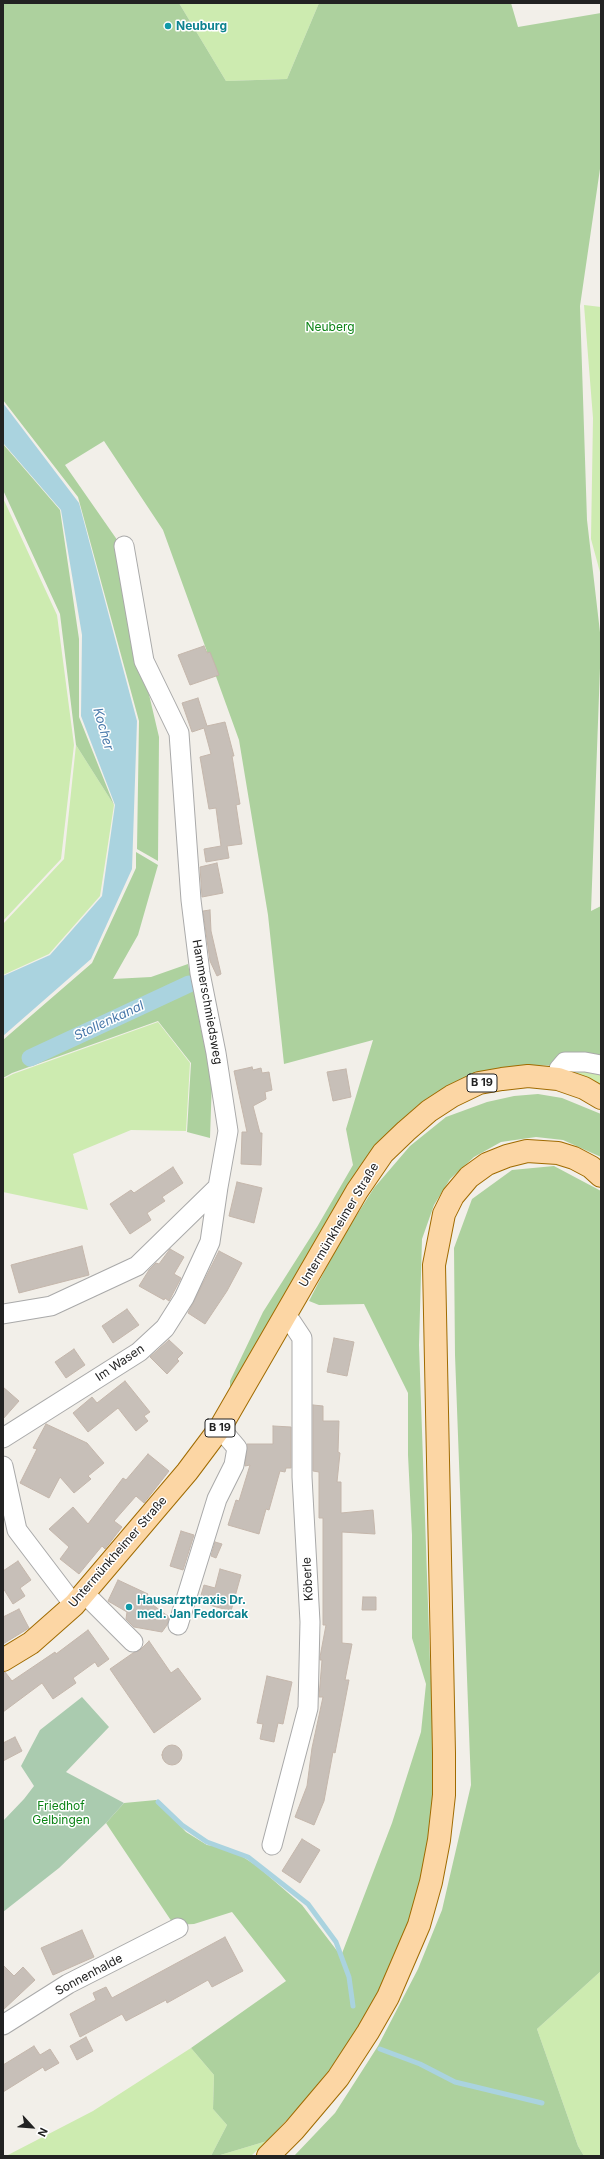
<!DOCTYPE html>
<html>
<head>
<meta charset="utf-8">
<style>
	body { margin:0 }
	#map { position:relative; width:604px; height:2159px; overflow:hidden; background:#f2efe9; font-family:Inter,sans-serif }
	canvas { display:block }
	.frame { position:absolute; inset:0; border:4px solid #222; pointer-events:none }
	.north { position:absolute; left:12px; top:2107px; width:40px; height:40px; -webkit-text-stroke:3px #fff; paint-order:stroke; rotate:116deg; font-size:11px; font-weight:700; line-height:16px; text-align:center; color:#222 }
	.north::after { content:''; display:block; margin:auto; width:14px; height:18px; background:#222; clip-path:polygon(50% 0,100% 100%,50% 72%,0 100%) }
</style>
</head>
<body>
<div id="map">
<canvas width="604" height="2159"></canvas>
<div class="frame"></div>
<div class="north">N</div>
</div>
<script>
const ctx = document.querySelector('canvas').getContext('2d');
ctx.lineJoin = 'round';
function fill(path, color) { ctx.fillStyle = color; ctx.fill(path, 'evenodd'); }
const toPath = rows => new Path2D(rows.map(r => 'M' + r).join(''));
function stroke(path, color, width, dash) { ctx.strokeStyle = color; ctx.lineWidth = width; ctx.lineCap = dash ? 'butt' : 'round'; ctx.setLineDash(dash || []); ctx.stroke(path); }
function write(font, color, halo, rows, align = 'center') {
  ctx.font = font + ' Inter,sans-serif'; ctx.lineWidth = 3; ctx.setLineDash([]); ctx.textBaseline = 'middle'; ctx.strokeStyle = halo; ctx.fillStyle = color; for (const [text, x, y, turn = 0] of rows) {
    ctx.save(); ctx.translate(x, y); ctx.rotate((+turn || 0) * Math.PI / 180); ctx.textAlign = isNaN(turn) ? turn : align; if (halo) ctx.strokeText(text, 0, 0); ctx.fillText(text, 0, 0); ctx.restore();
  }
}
const grass = toPath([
	[179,3,319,3,287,79,226,81],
	[584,305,601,307,601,576,591,539,593,418],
	[3,498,57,615,74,745,61,859,3,921],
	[76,745,114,805,100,896,49,954,3,975,3,924,64,859],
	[158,1022,190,1063,186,1131,131,1130,73,1154,88,1210,3,1192,3,1079,13,1074],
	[565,1071,588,1071,601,1075,601,1086],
	[601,1971,601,2156,584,2156,578,2146,537,2029],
	[191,2048,214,2075,213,2109,227,2125,211,2156,6,2156,93,2111],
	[267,2141,251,2156,217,2156]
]);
const forest = toPath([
	[3,3,179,3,226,81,287,79,319,3,511,3,518,27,601,13,601,162,580,306,587,520,601,641,591,911,601,906,601,1063,567,1066,523,1065,481,1074,445,1087,418,1105,396,1125,356,1174,230,1388,230,1381,263,1312,317,1227,353,1165,346,1129,373,1040,284,1064,268,915,239,740,163,530,104,441,65,465,120,544,136,639,159,737,158,861,137,849,139,721,78,497,3,400],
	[3,444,60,510,79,639,79,717,114,805,76,745,60,614,3,490],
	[136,852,158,865,138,935,113,979,151,977,188,964,212,1079,210,1138,187,1132,191,1063,158,1021,12,1073,3,1078,3,1040,92,963,136,868],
	[538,1094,562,1098,601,1114,601,1157,563,1140,536,1137,501,1142,474,1157,450,1179,434,1205,422,1239,419,1345,430,1662,436,1779,431,1832,410,1923,382,1987,357,2029,330,2069,298,2108,267,2141,217,2156,211,2156,227,2125,213,2109,214,2075,191,2048,286,1981,232,1912,194,1924,174,1925,106,1823,124,1803,156,1800,186,1832,207,1845,229,1848,257,1866,302,1905,341,1956,392,1823,421,1732,426,1684,412,1638,412,1535,408,1455,408,1393,364,1304,319,1305,309,1301,339,1243,374,1188,410,1146,446,1117,487,1102,514,1096],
	[554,1166,601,1191,601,1971,537,2029,578,2146,584,2156,294,2156,335,2113,378,2046,418,1969,442,1910,471,1785,455,1355,454,1248,472,1199,512,1170]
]);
const cemetery = toPath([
	[82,1697,109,1727,66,1772,124,1803,106,1823,59,1868,3,1912,3,1821,24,1799,34,1786,21,1766,40,1730]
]);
const water = toPath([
	[3,403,79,503,137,721,132,869,91,959,3,1036,3,976,50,955,102,896,115,805,81,716,82,635,61,510,3,443]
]);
const stream = toPath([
	[158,1802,182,1825,207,1842,248,1857,308,1904,336,1942,349,1977,353,2006],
	[380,2049,420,2064,455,2082,542,2103]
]);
const canal = toPath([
	[30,1058,189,984]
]);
const building = toPath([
	[204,646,207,653,210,652,219,675,190,685,178,655,204,646],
	[198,698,207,726,225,722,234,756,232,756,240,804,236,805,242,844,227,846,229,858,206,862,204,849,221,846,216,808,209,809,200,757,211,754,204,728,192,732,182,703,198,698],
	[217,863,223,893,202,897,200,867,217,863],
	[210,910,211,931,221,974,217,976,210,961,203,911,210,910],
	[252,1067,253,1070,261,1068,262,1073,269,1072,272,1090,265,1092,266,1099,253,1106,260,1133,262,1133,261,1165,241,1164,242,1132,247,1132,234,1071,252,1067],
	[346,1069,351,1097,333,1101,327,1072,346,1069],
	[173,1167,183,1183,162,1197,165,1201,147,1213,151,1220,130,1234,110,1204,131,1190,134,1193,173,1167],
	[237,1182,262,1188,254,1223,229,1216,237,1182],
	[82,1246,89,1275,19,1293,11,1265,82,1246],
	[170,1249,184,1257,174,1274,181,1278,169,1301,165,1298,164,1300,139,1286,149,1270,156,1263,159,1264,170,1249],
	[219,1251,242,1263,227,1291,205,1324,188,1313,219,1251],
	[127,1309,139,1325,113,1343,102,1326,127,1309],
	[334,1338,354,1342,347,1376,327,1372,334,1338],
	[169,1340,183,1353,177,1359,179,1361,167,1374,150,1357,169,1340],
	[74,1349,85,1365,66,1378,55,1362,74,1349],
	[125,1381,150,1412,144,1416,148,1421,136,1431,118,1408,88,1432,73,1413,92,1397,97,1403,125,1381],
	[3,1387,19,1401,3,1419,3,1387],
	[313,1405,323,1406,323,1421,339,1421,338,1452,340,1453,337,1482,341,1482,341,1513,373,1510,375,1534,342,1532,342,1643,352,1644,345,1680,349,1680,335,1753,333,1752,324,1801,314,1825,295,1817,307,1786,312,1748,323,1697,319,1697,322,1660,320,1660,320,1657,326,1625,323,1625,323,1518,319,1518,319,1472,313,1471,313,1405],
	[46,1424,87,1443,104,1463,88,1476,91,1479,74,1493,60,1477,49,1498,20,1483,37,1449,33,1448,46,1424],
	[273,1426,291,1427,291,1468,286,1468,285,1472,280,1471,269,1510,266,1509,259,1534,228,1525,236,1500,239,1501,250,1465,245,1466,247,1444,273,1444,273,1426],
	[148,1454,169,1471,144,1503,136,1496,114,1521,122,1527,105,1549,102,1546,79,1574,60,1559,69,1547,49,1529,73,1507,88,1524,123,1478,126,1480,148,1454],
	[181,1531,194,1535,183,1570,170,1566,181,1531],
	[215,1542,222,1544,216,1558,211,1556,215,1542],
	[18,1561,31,1580,20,1588,25,1596,13,1604,3,1588,3,1571,18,1561],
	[220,1569,241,1575,231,1611,199,1602,204,1585,215,1588,220,1569],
	[118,1580,148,1594,145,1599,169,1617,167,1625,162,1632,134,1627,126,1619,127,1612,108,1601,118,1580],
	[363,1597,376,1597,376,1610,362,1610,363,1597],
	[19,1609,29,1628,3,1644,3,1617,19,1609],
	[88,1630,109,1659,98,1667,95,1662,73,1678,76,1683,53,1699,42,1683,3,1712,3,1672,5,1672,12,1681,55,1652,56,1654,88,1630],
	[149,1641,171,1673,178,1668,201,1699,154,1733,110,1669,133,1653,140,1650,149,1641],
	[267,1676,292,1682,283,1724,278,1723,274,1742,260,1739,263,1724,257,1723,267,1676],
	[15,1737,22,1751,3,1761,3,1743,15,1737],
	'162 1755a10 10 0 1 1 20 0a10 10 0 1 1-20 0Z',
	[302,1839,320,1850,300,1883,282,1871,302,1839],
	[82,1930,94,1957,53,1975,41,1948,82,1930],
	[225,1937,243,1971,212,1987,208,1980,167,2003,166,2000,126,2021,122,2014,80,2037,70,2014,96,2000,93,1993,106,1987,112,1998,225,1937],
	[3,1965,14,1976,23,1967,35,1980,3,2010,3,1965],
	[86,2037,93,2051,77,2060,70,2046,86,2037],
	[34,2046,40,2055,50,2049,59,2063,45,2071,43,2067,3,2092,3,2065,34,2046]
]);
const minor = toPath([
	[558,1079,559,1069,565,1062,585,1062,601,1065],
	[3,1314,51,1306,137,1266,218,1187,228,1131,216,1053,200,973,191,900,179,733,144,661,124,546],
	[3,1438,139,1352,165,1328,184,1298,210,1242,218,1187],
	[3,1466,17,1530,74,1605],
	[84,1593,133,1642],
	[178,1625,217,1499,234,1465,237,1448,220,1428],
	[272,1845,308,1708,310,1622,302,1477,302,1338,286,1314],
	[3,2025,68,1984,178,1928]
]);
const major = toPath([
	[3,1660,31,1643,74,1605,187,1472,220,1428,357,1191,383,1153,406,1131,429,1111,452,1096,479,1083,502,1079,528,1076,558,1079,584,1088,601,1098],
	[268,2156,294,2130,338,2078,368,2032,388,1997,419,1925,431,1882,439,1840,444,1795,444,1753,434,1265,444,1214,453,1196,469,1177,487,1164,507,1156,527,1151,558,1153,574,1158,591,1167,601,1176]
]);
const markers = [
	[168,26,4,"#0f9aa8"],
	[129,1607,4,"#0f9aa8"]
];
const shields = [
	[482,1083,30],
	[220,1428,30]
];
const shieldNames = [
	["B 19",482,1083],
	["B 19",220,1428]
];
const cultureNames = [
	["Neuburg",176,26],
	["Hausarztpraxis Dr.",137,1600],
	["med. Jan Fedorcak",137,1614]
];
const parkNames = [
	["Neuberg",330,327],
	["Friedhof",61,1806],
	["Gelbingen",61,1820]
];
const streetNames = [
	["Hammerschmiedsweg",207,1002,80],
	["Untermünkheimer Straße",339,1225,-59],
	["Im Wasen",120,1363,-34],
	["Untermünkheimer Straße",118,1552,-49],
	["Köberle",308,1579,-93],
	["Sonnenhalde",89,1975,-28]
];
const waterNames = [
	["Kocher",103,729,74],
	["Stollenkanal",109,1021,-25]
];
fill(grass, '#cdebb0');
fill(forest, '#add19e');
fill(cemetery, '#aacbaf');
fill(water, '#aad3df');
stroke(stream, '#aad3df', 5);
stroke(canal, '#aad3df', 17);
fill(building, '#c7bfb8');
stroke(building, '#c4b6ab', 1);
stroke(minor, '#a9a9a9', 21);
stroke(major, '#a06b00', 24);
stroke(minor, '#fff', 19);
stroke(major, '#fcd6a4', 22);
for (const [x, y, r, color] of markers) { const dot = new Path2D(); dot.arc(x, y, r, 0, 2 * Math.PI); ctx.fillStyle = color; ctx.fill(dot); stroke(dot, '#fff', 1.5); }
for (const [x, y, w] of shields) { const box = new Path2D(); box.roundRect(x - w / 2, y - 9, w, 18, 3); ctx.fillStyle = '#fff'; ctx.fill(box); stroke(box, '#222', 1); }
write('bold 11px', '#222', null, shieldNames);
write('bold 12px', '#0d838f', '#fff', cultureNames, 'left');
write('12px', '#0c8416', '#fff', parkNames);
write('12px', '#222', '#fff', streetNames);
write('italic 13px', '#4a7aab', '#fff', waterNames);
</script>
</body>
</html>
